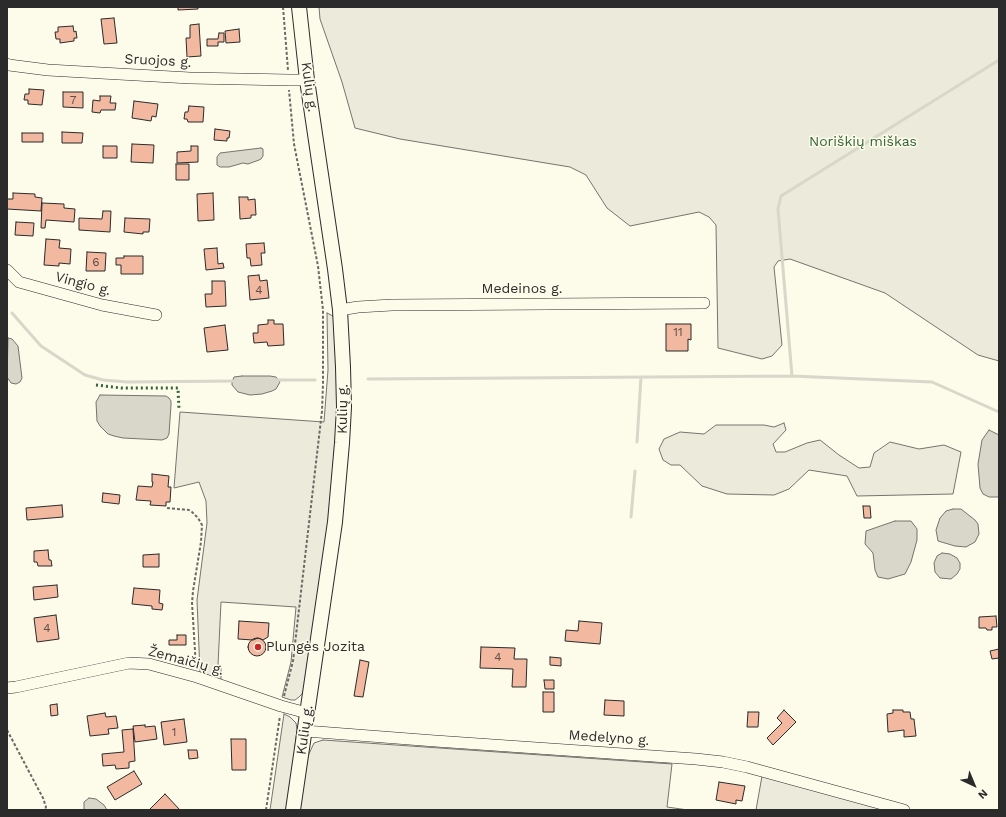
<!DOCTYPE html>
<html>
<head>
<meta charset="utf-8">
<style>
	body { margin:0 }
	#map { position:relative; width:1006px; height:817px; overflow:hidden; background:#fdfbea; font-family:"Work Sans",sans-serif }
	canvas { display:block }
	.frame { position:absolute; inset:0; border:8px solid #2b2b2b; pointer-events:none }
	.north { position:absolute; left:954px; top:765px; width:40px; height:40px; -webkit-text-stroke:3px #fdfbea; paint-order:stroke; rotate:136deg; font-size:11px; font-weight:700; line-height:16px; text-align:center; color:#2b2b2b }
	.north::after { content:''; display:block; margin:auto; width:14px; height:18px; background:#2b2b2b; clip-path:polygon(50% 0,100% 100%,50% 72%,0 100%) }
</style>
</head>
<body>
<div id="map">
<canvas width="1006" height="817"></canvas>
<div class="frame"></div>
<div class="north">N</div>
</div>
<script>
const ctx = document.querySelector('canvas').getContext('2d');
ctx.lineJoin = 'round';
function fill(path, color) { ctx.fillStyle = color; ctx.fill(path, 'evenodd'); }
const toPath = rows => new Path2D(rows.map(r => 'M' + r).join(''));
function stroke(path, color, width, dash) { ctx.strokeStyle = color; ctx.lineWidth = width; ctx.lineCap = dash ? 'butt' : 'round'; ctx.setLineDash(dash || []); ctx.stroke(path); }
function write(font, color, halo, rows, align = 'center') {
  ctx.font = font + ' "Work Sans",sans-serif'; ctx.lineWidth = 3; ctx.setLineDash([]); ctx.textBaseline = 'middle'; ctx.strokeStyle = halo; ctx.fillStyle = color; for (const [text, x, y, turn = 0] of rows) {
    ctx.save(); ctx.translate(x, y); ctx.rotate((+turn || 0) * Math.PI / 180); ctx.textAlign = isNaN(turn) ? turn : align; if (halo) ctx.strokeText(text, 0, 0); ctx.fillText(text, 0, 0); ctx.restore();
  }
}
const green = toPath([
	[319,7,999,7,999,361,978,355,885,293,790,259,778,261,774,267,782,345,772,356,762,359,718,348,716,225,709,217,699,212,630,226,607,208,586,175,570,167,400,139,355,128,342,82,320,19,319,7],
	[327,313,333,316,334,319,337,343,337,416,328,528,304,689,302,694,299,697,295,700,291,700,282,697,291,662,296,607,221,602,218,665,221,666,221,680,200,673,197,600,207,523,206,501,199,482,174,488,180,412,324,422,328,370,327,313],
	[784,423,786,430,773,444,776,452,785,452,807,443,820,440,839,455,859,468,870,467,874,453,890,442,919,449,944,445,961,452,953,494,857,496,847,476,809,470,789,489,774,495,727,494,702,486,680,465,671,465,663,460,659,449,664,439,680,432,704,434,716,425,764,425,774,427,784,423],
	[284,714,290,717,296,723,297,729,288,810,270,810,284,714],
	[323,740,672,764,667,807,688,810,299,810,308,756,314,743,323,740],
	[762,776,887,810,756,810,762,776]
]);
const water = toPath([
	[261,148,263,149,263,156,261,159,259,160,248,164,243,163,229,167,220,167,217,165,217,157,220,153,261,148],
	[8,338,12,339,18,346,22,378,20,382,16,384,11,383,7,377,8,338],
	[242,376,270,376,276,377,280,382,276,389,272,391,262,394,250,395,238,392,232,385,232,382,234,377,242,376],
	[100,395,166,396,169,398,171,401,171,405,169,434,167,438,162,440,123,438,114,436,108,434,100,426,97,421,96,402,100,395],
	[989,430,999,435,999,497,989,497,983,494,980,488,978,464,982,440,989,430],
	[953,509,961,509,975,520,978,524,979,534,975,542,966,547,955,546,938,541,936,530,940,518,946,511,953,509],
	[895,521,911,521,917,529,917,540,911,562,905,574,888,579,878,577,875,570,873,553,865,544,866,531,895,521],
	[942,553,950,554,957,558,960,563,960,569,957,574,951,579,940,578,935,572,934,563,937,556,942,553],
	[89,798,96,799,104,805,107,810,84,810,84,802,89,798]
]);
const stream = toPath([
	[12,313,41,346,85,375,103,380,127,382,235,381],
	[792,376,778,209,781,196,999,60],
	[368,379,792,376,932,382,999,412],
	[275,380,315,380],
	[637,442,641,377],
	[631,517,635,471]
]);
const building = toPath([
	[178,7,198,7,198,9,178,10,178,7],
	[114,18,117,43,104,44,101,19,114,18],
	[199,24,201,56,187,57,186,38,190,38,190,25,199,24],
	[73,26,74,32,76,31,77,38,74,38,74,41,60,43,60,39,56,39,55,32,58,32,58,27,73,26],
	[239,29,240,42,226,43,225,31,239,29],
	[219,33,224,33,224,42,218,42,218,46,207,46,207,39,218,39,219,33],
	[29,89,44,90,42,105,28,104,28,100,24,100,25,94,29,94,29,89],
	[63,92,83,92,83,108,63,107,63,92],
	[100,96,111,96,110,103,116,103,115,110,101,110,100,113,92,112,93,100,100,101,100,96],
	[134,101,158,104,156,117,152,116,151,121,132,118,134,101],
	[189,106,204,107,203,122,188,122,187,119,184,119,185,112,188,112,189,106],
	[215,129,230,131,229,138,227,138,227,141,214,140,215,129],
	[62,132,83,133,82,143,62,143,62,132],
	[22,133,43,133,43,142,22,142,22,133],
	[132,144,154,145,153,163,131,162,132,144],
	[103,146,117,146,117,158,103,158,103,146],
	[191,146,198,146,198,162,177,163,177,152,191,151,191,146],
	[176,164,189,164,189,180,176,180,176,164],
	[13,193,35,194,35,197,42,198,41,211,7,209,7,199,13,199,13,193],
	[213,193,214,220,198,221,197,194,213,193],
	[239,197,248,197,248,200,255,199,256,215,251,215,251,218,240,219,239,197],
	[42,203,64,204,64,208,75,209,74,222,46,220,45,228,41,228,42,203],
	[103,211,111,211,110,232,79,230,79,218,102,219,103,211],
	[125,218,150,219,149,232,143,232,143,234,124,232,125,218],
	[16,222,34,223,33,236,15,235,16,222],
	[46,239,60,240,59,248,71,249,70,264,59,263,59,266,44,265,46,239],
	[264,243,265,253,261,253,262,265,251,266,250,258,247,258,246,244,264,243],
	[217,248,218,264,223,263,224,268,206,270,204,249,217,248],
	[87,252,106,253,105,271,86,271,87,252],
	[124,256,143,256,143,274,121,274,121,265,116,265,116,258,124,258,124,256],
	[259,275,260,281,267,280,269,298,250,300,248,276,259,275],
	[212,281,225,281,226,306,206,307,205,294,212,294,212,281],
	[268,320,274,320,274,324,283,324,284,345,268,346,267,342,254,343,253,333,258,333,258,325,268,324,268,320],
	[666,324,691,324,691,340,688,339,688,351,666,351,666,324],
	[225,325,228,350,207,352,204,328,225,325],
	[152,474,169,476,168,487,171,487,170,502,166,502,166,506,150,505,151,501,136,500,138,486,152,487,153,482,152,482,152,474],
	[103,493,120,495,119,504,102,502,103,493],
	[62,505,63,517,27,520,26,508,62,505],
	[863,506,870,506,871,518,864,518,863,506],
	[48,550,49,560,51,560,52,566,38,566,37,562,34,562,34,551,48,550],
	[159,554,159,567,143,567,143,555,159,554],
	[57,585,58,597,34,600,33,587,57,585],
	[134,588,160,590,159,603,163,604,162,610,152,609,152,606,132,604,134,588],
	[56,615,59,639,37,642,34,618,56,615],
	[996,616,997,627,992,627,992,630,987,630,986,628,979,628,979,617,996,616],
	[239,621,269,623,268,637,263,640,258,638,253,640,238,639,239,621],
	[579,621,602,623,600,644,565,641,566,630,578,631,579,621],
	[177,635,186,635,186,645,169,645,169,640,177,640,177,635],
	'248 647a9 9 0 1 1 18 0a9 9 0 1 1-18 0Z',
	[481,647,515,648,514,659,527,659,526,687,512,687,513,669,480,668,481,647],
	[999,649,999,658,992,659,990,651,999,649],
	[550,657,561,658,561,666,550,665,550,657],
	[360,660,369,662,363,697,354,696,360,660],
	[544,680,554,680,554,689,545,689,544,680],
	[543,692,554,692,554,712,543,712,543,692],
	[605,700,624,701,624,716,604,715,605,700],
	[57,704,58,715,51,716,50,705,57,704],
	[784,710,796,722,773,745,767,738,782,723,777,718,784,710],
	[893,710,903,710,903,712,910,712,911,719,914,719,916,736,904,737,904,730,888,732,887,714,893,713,893,710],
	[748,712,759,712,758,727,747,727,748,712],
	[105,713,106,717,116,716,118,728,108,729,109,734,90,736,87,716,105,713],
	[184,719,187,742,164,745,161,722,184,719],
	[145,725,145,727,155,726,157,739,135,742,133,726,145,725],
	[133,729,135,761,129,762,129,768,116,769,115,765,103,766,102,754,124,752,122,730,133,729],
	[231,739,246,739,246,770,232,770,231,739],
	[188,750,197,750,198,758,189,759,188,750],
	[134,771,142,784,115,800,107,787,134,771],
	[719,782,745,786,742,801,736,800,736,804,716,800,719,782],
	[165,794,180,810,149,810,165,794]
]);
const path = toPath([
	[283,7,288,70],
	[167,508,189,510,192,512,198,518,202,525,201,542,193,591,192,603,196,667],
	[284,696,293,661,322,411,323,384,323,310,318,266,294,144,289,90],
	[7,730,43,798,46,807,45,810],
	[266,810,280,716]
]);
const minor = toPath([
	[7,64,9,65,48,70,190,78,289,80,307,80],
	[7,270,19,282,102,305,156,315],
	[340,310,358,307,392,305,704,303],
	[7,688,16,687,129,663,149,664,197,677,281,706,307,713],
	[305,731,435,741,696,759,723,762,747,767,904,810]
]);
const major = toPath([
	[293,810,335,522,342,443,344,407,343,367,340,310,335,269,307,80,299,7]
]);
const hedge = toPath([
	[96,385,121,388,178,388,179,410]
]);
const markers = [
	[258,647,4,"#c62828"]
];
const numberNames = [
	["7",73,100],
	["6",96,262],
	["4",259,290],
	["11",678,332],
	["4",47,628],
	["4",498,657],
	["1",174,732]
];
const streetNames = [
	["Sruojos g.",158,61,3],
	["Kulių g.",309,87,82],
	["Vingio g.",83,284,15],
	["Medeinos g.",522,289],
	["Kulių g.",343,409,-89],
	["Žemaičių g.",186,661,15],
	["Kulių g.",305,730,-82],
	["Medelyno g.",609,738,4]
];
const parkNames = [
	["Noriškių miškas",863,142]
];
const poiNames = [
	["Plungės Jozita",266,647]
];
fill(green, '#ecebdb');
stroke(green, '#74746e', 1);
fill(water, '#d8d7c9');
stroke(water, '#74746e', 1);
stroke(stream, '#d8d7c9', 3);
fill(building, '#f2b8a0');
stroke(building, '#2b2b2b', 1);
stroke(minor, '#2b2b2b', 12);
stroke(major, '#2b2b2b', 16);
stroke(path, '#6a6964', 2, [3, 2]);
stroke(minor, '#fdfbea', 11);
stroke(major, '#fdfbea', 14);
stroke(hedge, '#34623c', 3, [2, 3]);
for (const [x, y, r, color] of markers) { const dot = new Path2D(); dot.arc(x, y, r, 0, 2 * Math.PI); ctx.fillStyle = color; ctx.fill(dot); stroke(dot, '#fdfbea', 1.5); }
write('12px', '#5d4e48', null, numberNames);
write('14px', '#2b2b2b', '#fdfbea', streetNames);
write('14px', '#34623c', '#fdfbea', parkNames);
write('14px', '#2b2b2b', '#fdfbea', poiNames, 'left');
</script>
</body>
</html>
